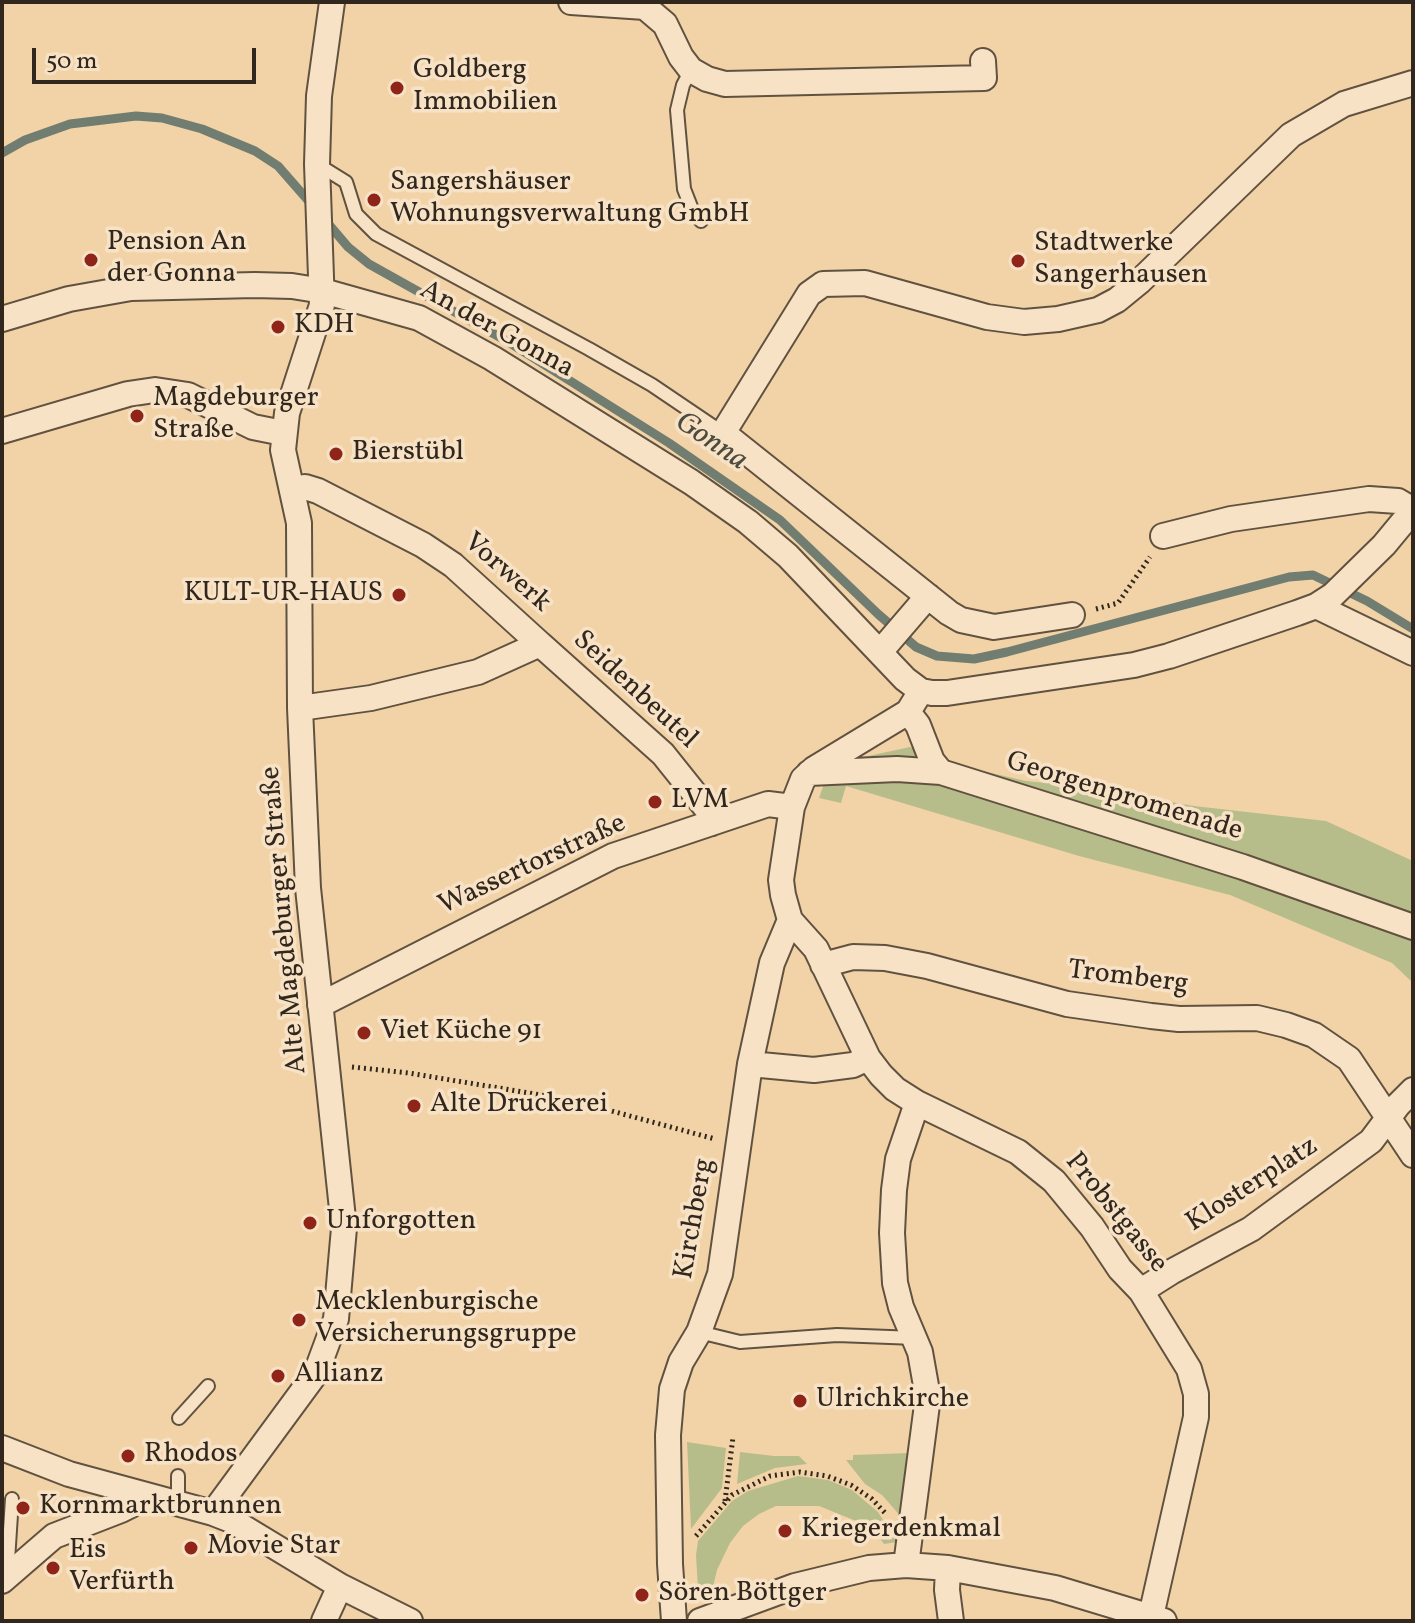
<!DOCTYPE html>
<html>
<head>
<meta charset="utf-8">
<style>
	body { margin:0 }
	#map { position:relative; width:1415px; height:1623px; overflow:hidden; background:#f2d3a7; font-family:Vollkorn,serif }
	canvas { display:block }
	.frame { position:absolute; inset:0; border:4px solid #31271d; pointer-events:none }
	.scale { position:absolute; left:32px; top:48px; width:224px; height:36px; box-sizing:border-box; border:4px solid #31271d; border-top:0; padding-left:10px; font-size:24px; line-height:28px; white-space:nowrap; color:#31271d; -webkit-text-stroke:6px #f7e2c6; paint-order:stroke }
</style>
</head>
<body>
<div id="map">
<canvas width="1415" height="1623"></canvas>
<div class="frame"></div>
<div class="scale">50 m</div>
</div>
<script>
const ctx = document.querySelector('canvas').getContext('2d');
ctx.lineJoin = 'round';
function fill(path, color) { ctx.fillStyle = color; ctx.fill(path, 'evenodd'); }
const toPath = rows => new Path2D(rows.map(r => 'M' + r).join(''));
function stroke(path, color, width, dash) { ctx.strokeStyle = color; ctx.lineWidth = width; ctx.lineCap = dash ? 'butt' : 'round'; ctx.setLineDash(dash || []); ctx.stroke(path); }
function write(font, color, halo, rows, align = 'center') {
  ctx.font = font + ' Vollkorn,serif'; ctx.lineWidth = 7; ctx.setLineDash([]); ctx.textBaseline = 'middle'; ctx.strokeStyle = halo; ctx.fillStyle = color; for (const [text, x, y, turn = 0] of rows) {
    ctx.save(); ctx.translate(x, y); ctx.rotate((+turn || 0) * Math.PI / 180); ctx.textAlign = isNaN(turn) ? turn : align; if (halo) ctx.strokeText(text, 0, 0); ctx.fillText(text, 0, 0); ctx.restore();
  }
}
const green = toPath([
	[910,747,961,766,1026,781,1079,786,1194,806,1326,821,1413,861,1413,983,1392,963,1230,895,1079,856,846,786,841,803,819,798,831,764],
	[687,1442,726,1448,722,1488,691,1529],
	[740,1452,774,1456,799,1456,807,1464,775,1468,737,1484],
	[910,1453,903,1519,882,1495,865,1484,846,1460,853,1460,853,1455],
	[798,1476,828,1480,852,1490,878,1512,897,1542,884,1544,875,1532,861,1523,819,1506,776,1506,759,1514,743,1526,730,1543,717,1570,713,1587,705,1591,698,1589,696,1555,698,1541,732,1501,748,1491]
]);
const stream = toPath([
	[2,153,25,140,70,124,136,116,162,118,202,129,255,151,278,166,313,206],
	[325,220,348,247,369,264,505,340,669,443,780,520,878,614,916,647,937,656,974,659,1007,652,1289,577,1313,575,1367,601,1413,629]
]);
const path = toPath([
	[1096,609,1118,603,1150,557],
	[352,1067,409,1073,571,1100,715,1139],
	[725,1501,733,1437],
	[696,1536,732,1495,770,1476,800,1472,827,1476,851,1485,872,1499,886,1514]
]);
const lane = toPath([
	[691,70,683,85,677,110,684,189,693,212,701,221],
	[317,164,346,182,356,214,376,234,589,349,652,385,723,433],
	[699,1332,740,1342,837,1335,916,1338],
	[179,1418,208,1386],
	[178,1476,178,1504],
	[7,1576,12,1499]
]);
const street = toPath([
	[571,2,645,7,665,24,681,57,691,70,707,79,725,84,984,78,983,61],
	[2,319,69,299,131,288,255,285,292,286,323,291,419,318,492,358,691,482,748,522,788,556,905,679,921,691,932,693,947,693,1134,665,1169,656,1297,613,1316,606,1333,595,1384,545,1413,510],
	[2,431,128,394,155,390,188,395,253,427,283,433],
	[293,490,305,487,318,491,423,545,453,565,540,644,478,672,371,698,300,708],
	[1163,536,1231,519,1369,499,1398,501,1413,510],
	[1316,606,1413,653],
	[1072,615,994,627,961,620,949,613,723,433,809,294,823,284,865,283,987,317,1024,322,1058,319,1098,310,1117,300,1139,282,1291,135,1344,104,1413,83],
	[540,644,663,754,707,809,712,823],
	[880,652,928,596],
	[921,691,908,712,814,769,803,779,792,807,781,880,783,895,790,920,816,949,868,1058,881,1075,895,1089,917,1103,1018,1152,1054,1181,1092,1227,1120,1269,1141,1291,1189,1369,1196,1394,1196,1417,1151,1616],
	[908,712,918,725,932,761,941,772],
	[809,773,897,769,941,772,1243,867,1413,927],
	[823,965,853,957,885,958,927,966,1067,1004,1151,1016,1179,1019,1257,1018,1286,1025,1314,1035,1349,1059,1413,1155],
	[320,1005,613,856,768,804,792,807],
	[750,1064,814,1070,853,1065,868,1058],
	[1141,1291,1171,1272,1251,1229,1371,1141,1398,1105,1413,1090],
	[2,1448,69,1474,213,1513,231,1520,340,1586,410,1621],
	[213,1513,316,1373,336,1319,344,1228,308,888,300,708,299,523,283,450,287,413,322,305,317,164,319,96,332,2],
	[906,1565,928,1397,920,1352,901,1307,895,1283,892,1233,894,1190,898,1159,917,1103],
	[948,1568,947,1590,951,1621],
	[2,1581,54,1536,121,1510,147,1497],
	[324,1621,340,1586],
	[674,1621,670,1564,668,1435,672,1389,681,1362,699,1332,720,1274,750,1064,772,963,790,920],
	[700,1621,795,1586,869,1568,906,1565,948,1568,1055,1588,1164,1621]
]);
const markers = [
	[397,88,8,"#8f2418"],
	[374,200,8,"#8f2418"],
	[91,260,8,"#8f2418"],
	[1018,261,8,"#8f2418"],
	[278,327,8,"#8f2418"],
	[137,416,8,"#8f2418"],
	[336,454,8,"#8f2418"],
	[399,595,8,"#8f2418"],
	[655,802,8,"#8f2418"],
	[364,1033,8,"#8f2418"],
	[414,1106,8,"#8f2418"],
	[310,1223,8,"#8f2418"],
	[299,1320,8,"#8f2418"],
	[278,1376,8,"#8f2418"],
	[800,1401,8,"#8f2418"],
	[128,1456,8,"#8f2418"],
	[23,1508,8,"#8f2418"],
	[785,1531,8,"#8f2418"],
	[191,1548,8,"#8f2418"],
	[53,1568,8,"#8f2418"],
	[642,1595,8,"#8f2418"]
];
const poiNames = [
	["Goldberg",413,72],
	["Immobilien",413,104],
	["Sangershäuser",390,184],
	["Wohnungsverwaltung GmbH",390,216],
	["Pension An",107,244],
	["der Gonna",107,276],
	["Stadtwerke",1034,245],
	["Sangerhausen",1034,277],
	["KDH",294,327],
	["Magdeburger",153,400],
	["Straße",153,432],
	["Bierstübl",352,454],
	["KULT-UR-HAUS",383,595,"right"],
	["LVM",671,802],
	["Viet Küche 91",380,1033],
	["Alte Druckerei",430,1106],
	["Unforgotten",326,1223],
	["Mecklenburgische",315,1304],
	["Versicherungsgruppe",315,1336],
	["Allianz",294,1376],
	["Ulrichkirche",816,1401],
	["Rhodos",144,1456],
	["Kornmarktbrunnen",39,1508],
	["Kriegerdenkmal",801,1531],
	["Movie Star",207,1548],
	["Eis",69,1552],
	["Verfürth",69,1584],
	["Sören Böttger",658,1595]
];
const streetNames = [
	["An der Gonna",496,331,29],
	["Vorwerk",506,574,41],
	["Seidenbeutel",634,691,43],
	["Georgenpromenade",1124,798,17],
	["Wassertorstraße",533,866,-25],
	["Alte Magdeburger Straße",286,920,-95],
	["Tromberg",1128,979,7],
	["Klosterplatz",1253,1186,-33],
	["Probstgasse",1115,1214,51],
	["Kirchberg",696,1219,-80]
];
const waterNames = [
	["Gonna",710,443,34]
];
fill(green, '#b7bd8a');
stroke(stream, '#717d71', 9);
stroke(lane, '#615240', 16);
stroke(street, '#615240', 28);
stroke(path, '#31271d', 5, [2, 4]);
stroke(lane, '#f7e2c6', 12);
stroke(street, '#f7e2c6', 24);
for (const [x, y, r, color] of markers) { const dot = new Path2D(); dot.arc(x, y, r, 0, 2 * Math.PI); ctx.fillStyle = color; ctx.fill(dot); stroke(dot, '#f7e2c6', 3); }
write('28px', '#31271d', '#f7e2c6', poiNames, 'left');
write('28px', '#31271d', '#f7e2c6', streetNames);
write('italic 30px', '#4c4b40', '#f7e2c6', waterNames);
</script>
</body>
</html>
